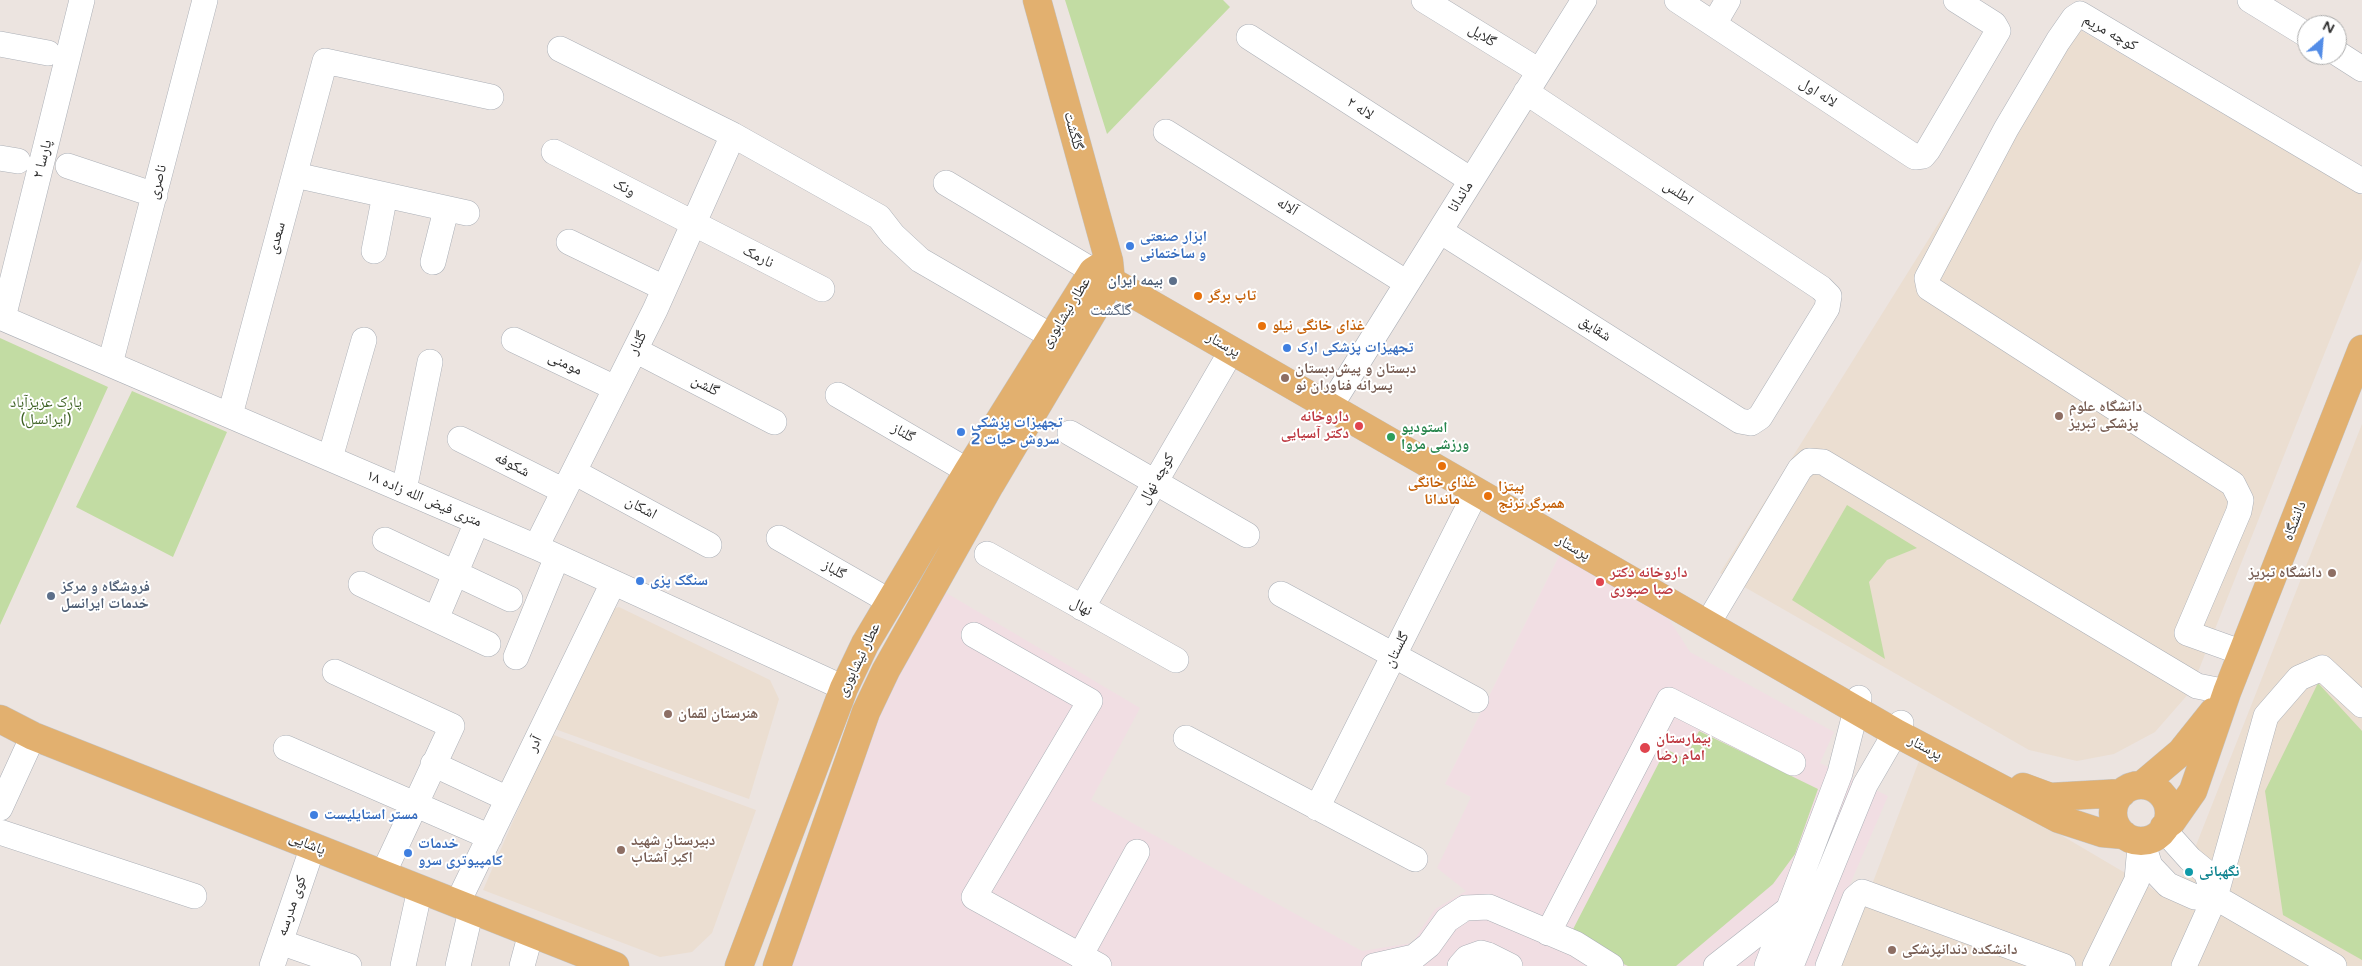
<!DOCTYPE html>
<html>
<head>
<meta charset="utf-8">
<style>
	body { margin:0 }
	#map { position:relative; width:2362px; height:966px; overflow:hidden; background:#ece4e0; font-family:"Varela Round",sans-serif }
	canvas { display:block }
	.north { position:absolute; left:2297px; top:15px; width:50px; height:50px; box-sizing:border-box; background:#fff; border:1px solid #ababab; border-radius:50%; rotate:27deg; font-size:14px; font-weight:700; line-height:20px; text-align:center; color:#2c2c2c }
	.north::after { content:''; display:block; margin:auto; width:18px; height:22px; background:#528ce7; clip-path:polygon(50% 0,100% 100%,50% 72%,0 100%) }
</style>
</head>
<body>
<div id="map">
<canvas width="2362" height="966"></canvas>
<div class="north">N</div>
</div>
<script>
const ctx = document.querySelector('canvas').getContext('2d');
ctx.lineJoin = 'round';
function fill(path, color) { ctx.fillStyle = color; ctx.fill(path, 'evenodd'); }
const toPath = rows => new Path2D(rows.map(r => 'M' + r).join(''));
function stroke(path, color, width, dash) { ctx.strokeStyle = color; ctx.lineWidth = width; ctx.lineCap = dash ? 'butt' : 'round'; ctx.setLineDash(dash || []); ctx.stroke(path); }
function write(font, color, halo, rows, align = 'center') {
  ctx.font = font + ' "Varela Round","Noto Naskh Arabic",sans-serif'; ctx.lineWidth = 4; ctx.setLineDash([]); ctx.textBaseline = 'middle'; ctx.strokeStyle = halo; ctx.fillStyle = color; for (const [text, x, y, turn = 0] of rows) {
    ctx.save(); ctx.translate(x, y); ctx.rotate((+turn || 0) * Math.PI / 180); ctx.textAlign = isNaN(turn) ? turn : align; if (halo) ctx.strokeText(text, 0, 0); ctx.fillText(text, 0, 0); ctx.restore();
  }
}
const education = toPath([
	[2065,21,2362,195,2362,259,2190,692,2155,732,2114,754,2077,761,2029,750,1720,573],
	[2362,424,2362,966,1841,966,1922,753,2171,900,2195,848],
	[619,607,770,680,779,699,749,799,555,729,605,611],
	[551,734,756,810,712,933,692,952,660,957,483,890]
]);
const medical = toPath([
	[1564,546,1654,596,1690,652,1834,732,1820,763,1888,796,1815,966,779,966,928,582,1140,708,1091,800,1362,951,1412,943,1435,909,1466,891,1437,868,1471,797,1445,784]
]);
const green = toPath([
	[1065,0,1223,0,1230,7,1107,134],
	[0,338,108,387,0,625],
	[132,391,227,432,173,557,76,507],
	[1847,505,1917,548,1887,560,1869,582,1885,659,1792,600],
	[2318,683,2362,731,2362,960,2283,915,2265,791],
	[1699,731,1818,789,1795,854,1773,884,1676,966,1628,966,1568,939,1666,749,1685,759]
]);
const minor = toPath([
	[1424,0,1539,71],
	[1677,0,1915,157,1923,156,1928,150,1998,31,1994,24,1956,0],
	[2250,0,2307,35],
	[1714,24,1728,0],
	[1249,37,1471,180],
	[0,44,48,53],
	[560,49,733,135,879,217,893,235,920,260,1051,336],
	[2337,53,2362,69],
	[1166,132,1407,283],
	[554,152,822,289],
	[0,158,18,161],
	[68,166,155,195],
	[295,175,467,213],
	[946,183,1093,271],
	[1440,231,1740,421,1751,423,1760,417,1827,308,1829,296,1821,288,1526,92],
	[569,242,664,288],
	[374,251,385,195],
	[433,262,446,210],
	[0,317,536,547,844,688],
	[3,318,82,0],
	[514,340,615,388],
	[635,350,774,422],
	[110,364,205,0],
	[1338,394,1584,0],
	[838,395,968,471],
	[230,415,325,61,491,97],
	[1070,433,1247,535],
	[460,439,564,491],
	[330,458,364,340],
	[574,472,709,545],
	[404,490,430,362],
	[779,538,889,601],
	[385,540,510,599],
	[536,547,655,310,733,135],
	[987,554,1176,660],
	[361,584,488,644],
	[1281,594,1476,700],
	[1082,608,1232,350],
	[1714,613,1800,469,1809,461,1823,462,2197,686,2227,692],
	[436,619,477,522],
	[974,635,1090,701,974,897,1099,966],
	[2243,653,2187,633,2239,511,2241,500,2233,484,1929,288,1927,278,2006,129,2058,41,2074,18,2080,14,2362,181],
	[516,657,557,557],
	[335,672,452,726,383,874],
	[1186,738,1415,859],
	[286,748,490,837],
	[433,764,508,799],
	[0,808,33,736],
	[1317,808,1476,492],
	[2163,829,2190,859,2206,872,2215,897],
	[0,832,194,896],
	[2142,841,2150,866,2168,885,2195,897,2215,897,2334,966],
	[457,904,613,583],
	[1548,933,1669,700,1793,763],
	[280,942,349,966],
	[1080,956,1137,852],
	[272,966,313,846],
	[403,966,420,889],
	[458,966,471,910],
	[522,966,531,933],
	[1374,966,1414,957,1429,945,1447,920,1465,908,1489,907,1576,944,1611,966],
	[1460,966,1467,958,1481,953,1488,955,1510,966],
	[1716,966,1790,908],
	[1767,966,1840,773,1859,698],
	[1791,966,1865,785,1901,723],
	[1828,966,1855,898,1862,892,2063,966],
	[2095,966,2137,880,2140,846],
	[2184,966,2215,897,2266,716,2299,678,2322,668,2362,705]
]);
const major = toPath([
	[1111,281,1896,733,2059,819,2102,833,2124,835],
	[0,719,33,736,615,966],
	[2142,785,2181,752,2213,712],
	'2113 813a28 28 0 1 1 56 0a28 28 0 1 1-56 0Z',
	[2023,787,2050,797,2122,793],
	[2164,827,2172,821,2193,791,2227,692,2362,349],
	[739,966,844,688,865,644,968,471,1093,271,1109,261],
	[777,966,866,712,886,670,990,485,1111,281,1109,261,1037,0]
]);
const markers = [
	[1130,246,5,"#3f7fe0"],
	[1173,281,5,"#5c6f8a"],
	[1198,296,5,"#e8710a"],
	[1262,326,5,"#e8710a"],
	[1287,348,5,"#3f7fe0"],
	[1285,378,5,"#8d6e63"],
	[2059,416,5,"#8d6e63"],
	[1359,426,5,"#e0444e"],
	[961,432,5,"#3f7fe0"],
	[1391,437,5,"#2e9e5b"],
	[1442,466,5,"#e8710a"],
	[1488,496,5,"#e8710a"],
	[2332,573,5,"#8d6e63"],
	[640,581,5,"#3f7fe0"],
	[1600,582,5,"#e0444e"],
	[51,596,5,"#5c6f8a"],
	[668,714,5,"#8d6e63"],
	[1645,748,6,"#e0444e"],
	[314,815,5,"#3f7fe0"],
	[621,850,5,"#8d6e63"],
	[408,853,5,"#3f7fe0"],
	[2189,872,5,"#0f9aa8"],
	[1892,950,5,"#8d6e63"]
];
const streetNames = [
	["کوچه مریم",2110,33,29],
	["گلایل",1482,36,32],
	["لاله اول",1818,93,33],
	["لاله ۲",1360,109,33],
	["گلگشت",1073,131,75],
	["پارسا ۲",43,159,-76],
	["ناصری",158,182,-75],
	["ونک",624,188,27],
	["اطلس",1678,193,34],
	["ماندانا",1461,197,-58],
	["آلاله",1287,207,32],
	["سعدی",277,238,-75],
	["نارمک",758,257,27],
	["عطار نیشابوری",1066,313,-58],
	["شقایق",1595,329,32],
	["گلنار",638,343,-63],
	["پرستار",1223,345,30],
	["مومنی",565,364,25],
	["گلشن",705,386,27],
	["گلناز",903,433,30],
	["شکوفه",512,465,27],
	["کوچه نهال",1157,479,-60],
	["۱۸ متری فیض الله زاده",424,499,23],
	["اشکان",641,508,28],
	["دانشگاه",2295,521,-69],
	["پرستار",1573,548,30],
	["گلباز",834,570,30],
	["نهال",1081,607,29],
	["گلستان",1397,650,-63],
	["عطار نیشابوری",859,660,-64],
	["آدر",535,744,-64],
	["پرستار",1925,748,28],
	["پاشایی",307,844,22],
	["کوی مدرسه",292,906,-71]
];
const shopNames = [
	["ابزار صنعتی",1140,237],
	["و ساختمانی",1140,254],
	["تجهیزات پزشکی ارک",1297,348],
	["تجهیزات پزشکی",971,423],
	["سروش حیات 2",971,440],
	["سنگک پزی",650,581],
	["مستر استایلیست",324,815],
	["خدمات",418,844],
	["کامپیوتری سرو",418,861]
];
const serviceNames = [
	["بیمه ایران",1163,281],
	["فروشگاه و مرکز",61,587,"left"],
	["خدمات ایرانسل",61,604,"left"]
];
const foodNames = [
	["تاپ برگر",1208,296],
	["غذای خانگی نیلو",1272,326],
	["غذای خانگی",1442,483,"center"],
	["ماندانا",1442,500,"center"],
	["پیتزا",1498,487],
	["همبرگر ترنج",1498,504]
];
const educationNames = [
	["دبستان و پیش‌دبستان",1295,369],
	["پسرانه فناوران نو",1295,386],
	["دانشگاه علوم",2069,407],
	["پزشکی تبریز",2069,424],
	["دانشگاه تبریز",2322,573,"right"],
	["هنرستان لقمان",678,714],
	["دبیرستان شهید",631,841],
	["اکبر آشتاب",631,858],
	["دانشکده دندانپزشکی",1902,950]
];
const parkNames = [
	["پارک عزیزآباد",46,403],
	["(ایرانسل)",46,420]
];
const healthNames = [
	["داروخانه",1349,417,"right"],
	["دکتر آسیایی",1349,434,"right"],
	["داروخانه دکتر",1610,573],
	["صبا صبوری",1610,590],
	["بیمارستان",1656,739],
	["امام رضا",1656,756]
];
const leisureNames = [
	["استودیو",1401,428],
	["ورزشی مروا",1401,445]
];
const cultureNames = [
	["نگهبانی",2199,872]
];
const neighbourhoodNames = [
	["گلگشت",1111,311]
];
fill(education, '#ebded1');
fill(medical, '#f1dee3');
fill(green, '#c2dca3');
stroke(minor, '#acb0b7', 26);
stroke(major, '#c4c4c4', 29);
stroke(minor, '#fff', 25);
stroke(major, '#e2b06f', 28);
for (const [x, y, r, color] of markers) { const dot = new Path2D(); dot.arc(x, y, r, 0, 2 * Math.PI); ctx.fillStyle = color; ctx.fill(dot); stroke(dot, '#fff', 2); }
write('15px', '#2c2c2c', '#fff', streetNames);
write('bold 15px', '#366cbe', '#fff', shopNames, 'left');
write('bold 15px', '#4e5e75', '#fff', serviceNames, 'right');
write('bold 15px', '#c56008', '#fff', foodNames, 'left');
write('bold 15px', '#785e54', '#fff', educationNames, 'left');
write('15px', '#3d6223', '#fff', parkNames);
write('bold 15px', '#be3a42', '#fff', healthNames, 'left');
write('bold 15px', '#27864d', '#fff', leisureNames, 'left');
write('bold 15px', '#0d838f', '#fff', cultureNames, 'left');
write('16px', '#516078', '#fff', neighbourhoodNames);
</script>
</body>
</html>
